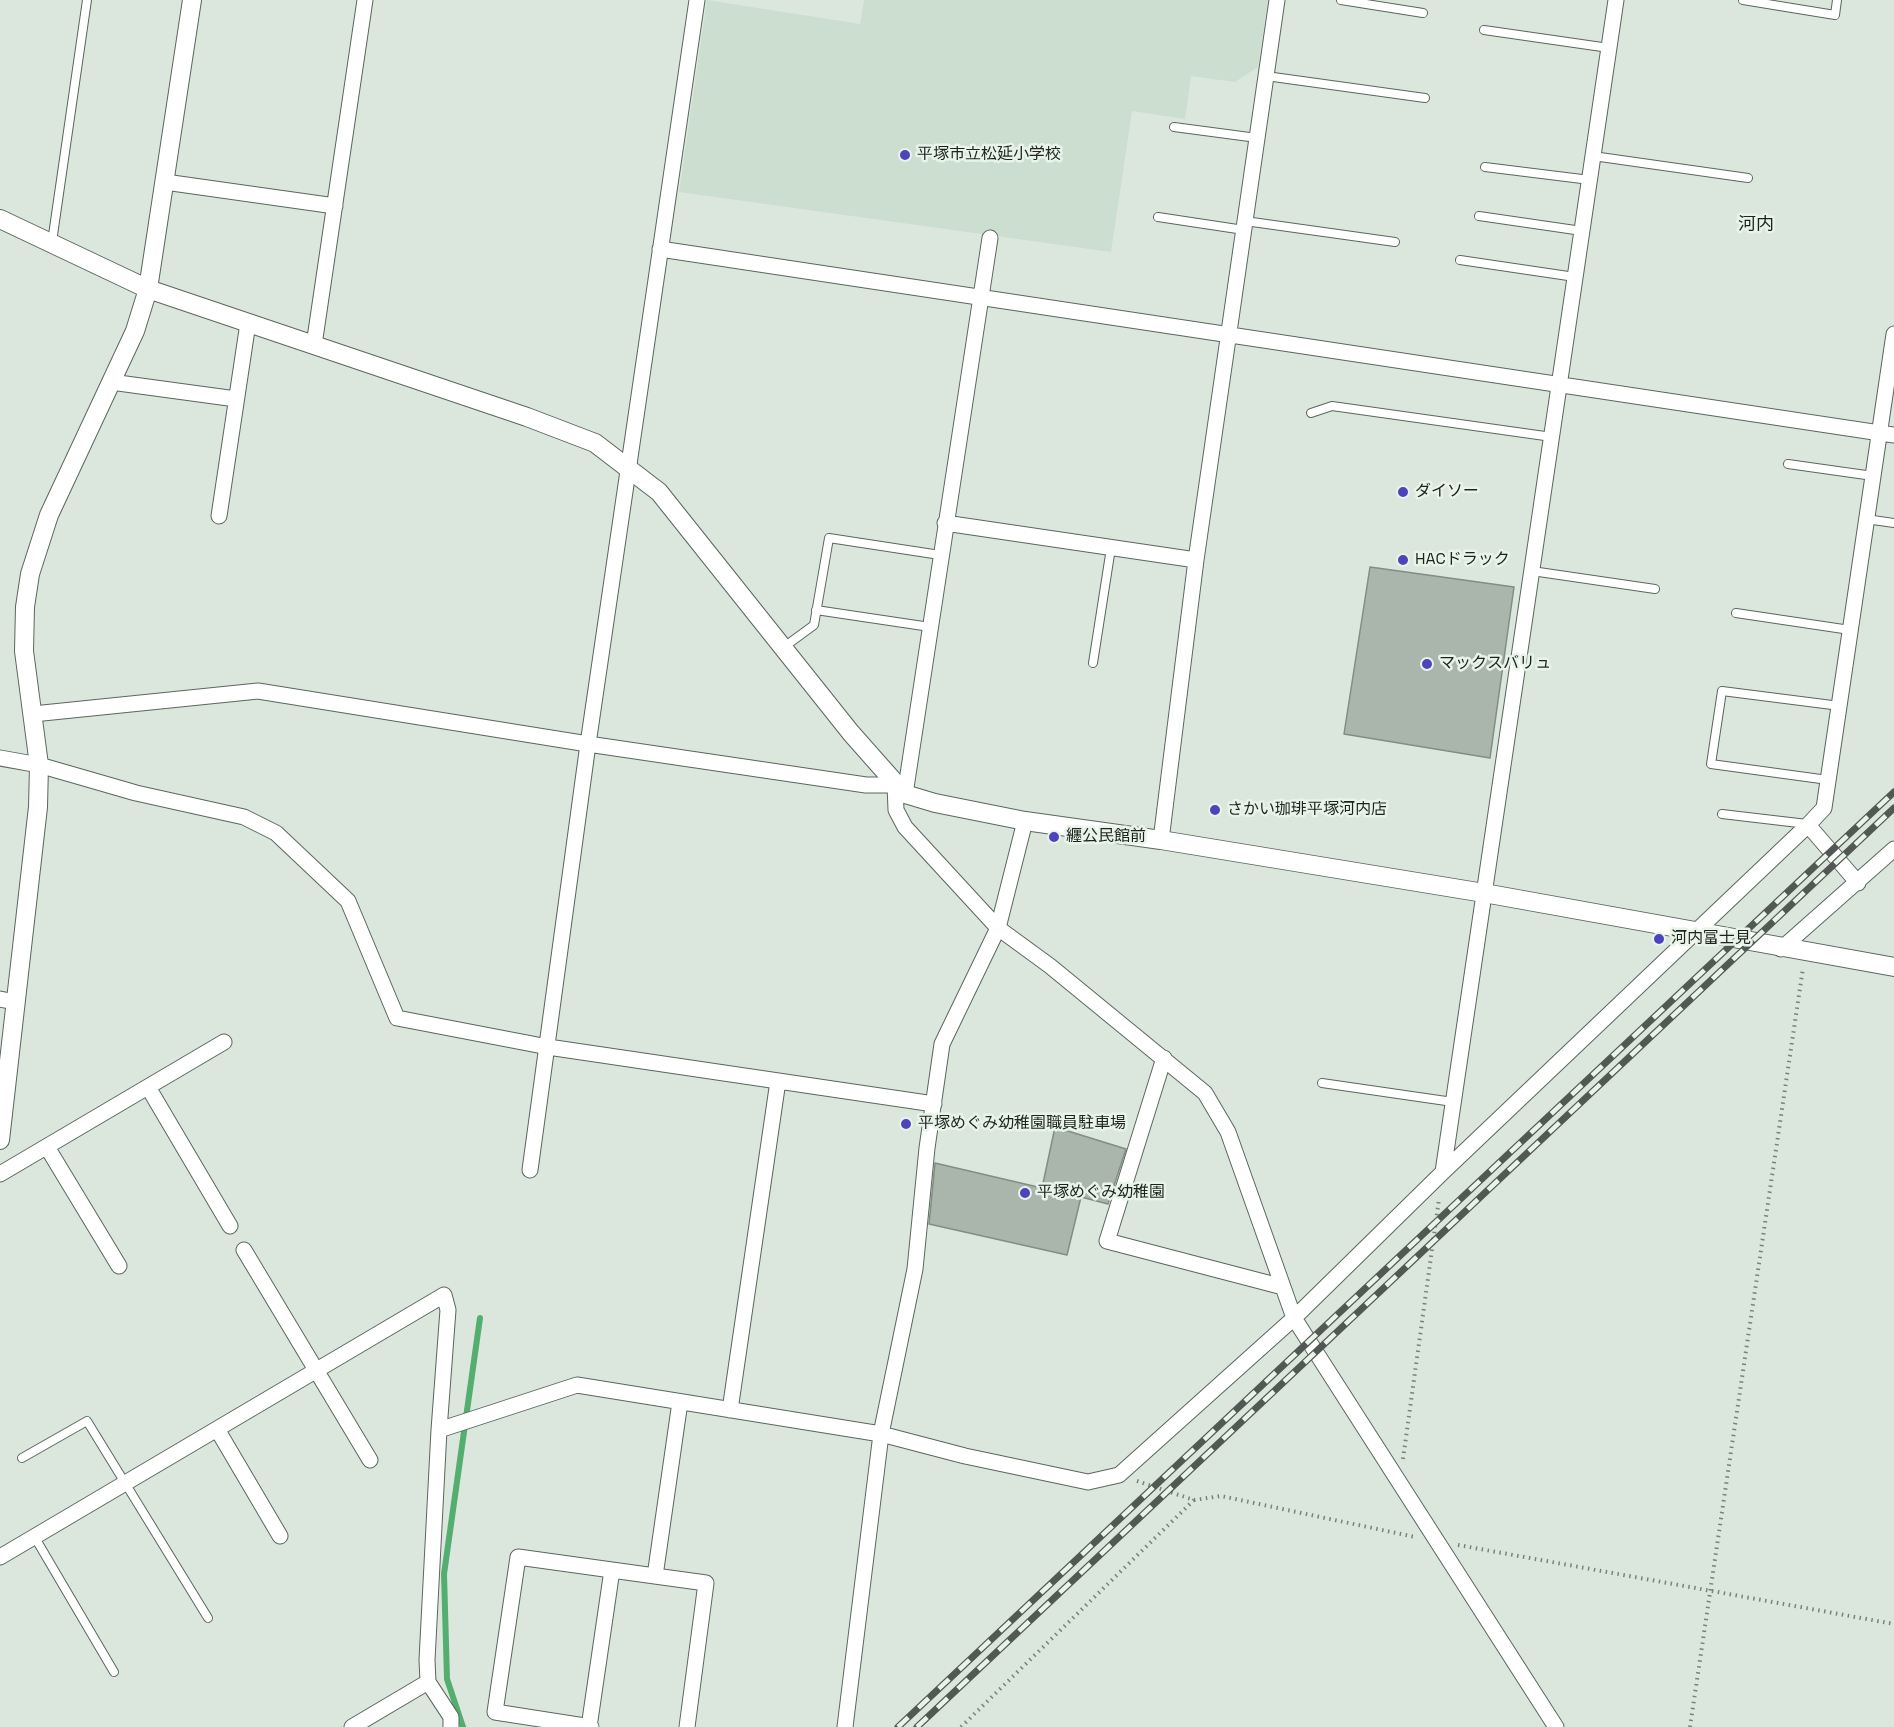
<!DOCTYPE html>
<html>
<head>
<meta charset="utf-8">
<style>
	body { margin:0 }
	canvas { display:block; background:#dbe7dd }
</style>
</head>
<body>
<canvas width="1894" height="1727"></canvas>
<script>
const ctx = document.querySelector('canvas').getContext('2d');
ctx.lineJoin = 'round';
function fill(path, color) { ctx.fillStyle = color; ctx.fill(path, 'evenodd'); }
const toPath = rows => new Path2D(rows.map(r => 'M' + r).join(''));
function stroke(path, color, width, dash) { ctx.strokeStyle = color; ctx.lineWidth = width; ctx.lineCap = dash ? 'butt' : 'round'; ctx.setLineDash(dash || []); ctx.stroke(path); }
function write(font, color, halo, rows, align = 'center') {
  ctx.font = font + ' "Space Grotesk","Noto Sans JP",sans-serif'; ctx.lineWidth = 5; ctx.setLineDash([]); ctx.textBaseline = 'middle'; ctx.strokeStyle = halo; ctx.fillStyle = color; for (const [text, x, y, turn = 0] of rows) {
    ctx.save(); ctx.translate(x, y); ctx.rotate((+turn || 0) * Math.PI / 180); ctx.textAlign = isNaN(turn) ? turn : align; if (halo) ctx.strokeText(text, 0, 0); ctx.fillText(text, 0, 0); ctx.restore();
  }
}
const built = toPath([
	[707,0,860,24,864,0,1268,0,1258,67,1235,82,1191,76,1185,119,1132,111,1111,252,679,192]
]);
const stream = toPath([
	[463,1727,447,1679,444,1574,480,1318]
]);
const building = toPath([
	[1370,567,1514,587,1490,758,1344,734,1370,567],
	[1055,1127,1126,1149,1108,1204,1081,1197,1067,1255,929,1224,935,1163,1042,1188,1055,1127]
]);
const path = toPath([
	[1403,1459,1439,1199],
	[1137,1481,1194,1500,1221,1496,1415,1537],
	[1458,1545,1894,1624],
	[961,1727,1194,1500],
	[1690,1727,1803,968]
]);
const service = toPath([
	[1341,0,1423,13],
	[1743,0,1835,15,1837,0],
	[1484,30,1609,48],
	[1266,76,1425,98],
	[1174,127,1257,138],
	[1593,156,1748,178],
	[1485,167,1590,180],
	[1479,216,1582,231],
	[1158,217,1244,230],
	[1245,221,1395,242],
	[52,242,87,0],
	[1460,260,1575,277],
	[1311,413,1332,406,1552,437],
	[1788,464,1873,476],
	[1866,519,1894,523],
	[1532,571,1655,589],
	[816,610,930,627],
	[1736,613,1850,630],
	[784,647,814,625,829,538,940,555],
	[1093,663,1111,548],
	[1828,780,1711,764,1722,691,1840,706],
	[1722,814,1807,824],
	[1322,1083,1453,1102],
	[22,1458,87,1421,208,1618],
	[34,1536,114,1672]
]);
const minor = toPath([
	[165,182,335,206],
	[660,249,1894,435],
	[314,345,365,0],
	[111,382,236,399],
	[219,516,248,323],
	[945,523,1196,560],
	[33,714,258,691,588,744,866,785,895,785,896,810,905,827,998,928,1050,966,1205,1093,1228,1132,1294,1318,1556,1727],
	[0,758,39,765,136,793,244,817,276,833,348,901,397,1018,548,1047,934,1104],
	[905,794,990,238],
	[1161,840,1196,560,1277,0],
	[1858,883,1808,825,1824,808,1894,334],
	[1781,949,1894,849],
	[0,999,15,1002],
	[1164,1058,1107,1241,1283,1287],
	[148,1087,230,1226],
	[47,1147,119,1266],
	[530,1170,588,744,697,0],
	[1443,1172,1616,0],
	[0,1174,224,1042],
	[244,1250,370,1460],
	[730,1410,778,1081],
	[217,1429,280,1536],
	[439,1430,577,1385,881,1434,965,1456,1088,1482,1119,1475,1294,1318,1443,1172,1808,825],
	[0,1557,444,1295,448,1310,439,1430,427,1660,428,1682,451,1717,451,1727],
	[655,1576,706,1583,687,1727],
	[352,1727,428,1682],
	[589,1727,612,1570],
	[591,1727,495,1712,518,1557,655,1576,680,1402],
	[845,1727,881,1434,915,1269,927,1148,942,1044,998,928,1025,821]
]);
const tertiary = toPath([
	[0,219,148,289,527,417,595,443,659,492,851,733,905,794,935,803,1025,821,1161,840,1484,893,1894,967],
	[0,1140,38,807,39,765,24,651,25,607,30,574,49,515,135,331,148,289,192,0]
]);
const rail = toPath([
	[898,1727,1894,792],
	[917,1727,1894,808]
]);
const markers = [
	[905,155,6,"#4d44bb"],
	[1403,492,6,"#4d44bb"],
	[1403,560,6,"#4d44bb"],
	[1427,664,6,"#4d44bb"],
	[1215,810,6,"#4d44bb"],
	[1054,837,6,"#4d44bb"],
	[1659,939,6,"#4d44bb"],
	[906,1124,6,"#4d44bb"],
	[1025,1193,6,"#4d44bb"]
];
const poiNames = [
	["平塚市立松延小学校",917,155],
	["ダイソー",1415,492],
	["HACドラック",1415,560],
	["マックスバリュ",1439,664],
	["さかい珈琲平塚河内店",1227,810],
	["纒公民館前",1066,837],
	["河内富士見",1671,939],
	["平塚めぐみ幼稚園職員駐車場",918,1124],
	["平塚めぐみ幼稚園",1037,1193]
];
const neighbourhoodNames = [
	["河内",1756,225]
];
fill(built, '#ccdecf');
stroke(stream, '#54ae70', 6);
fill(building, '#aab6ac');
stroke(building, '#828d84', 1.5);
stroke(service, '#5b665e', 10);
stroke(minor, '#5b665e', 17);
stroke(tertiary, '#5b665e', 20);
stroke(path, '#79827b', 4, [1.5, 4.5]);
stroke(service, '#fff', 8);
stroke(minor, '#fff', 15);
stroke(tertiary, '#fff', 18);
stroke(rail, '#525853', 7);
stroke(rail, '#e8f4ea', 4.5, [14]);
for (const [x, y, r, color] of markers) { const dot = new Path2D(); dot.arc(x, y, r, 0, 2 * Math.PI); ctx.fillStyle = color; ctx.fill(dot); stroke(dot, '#e8f4ea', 2); }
write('16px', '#1e231f', '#e8f4ea', poiNames, 'left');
write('18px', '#1e231f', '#e8f4ea', neighbourhoodNames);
</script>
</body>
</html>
